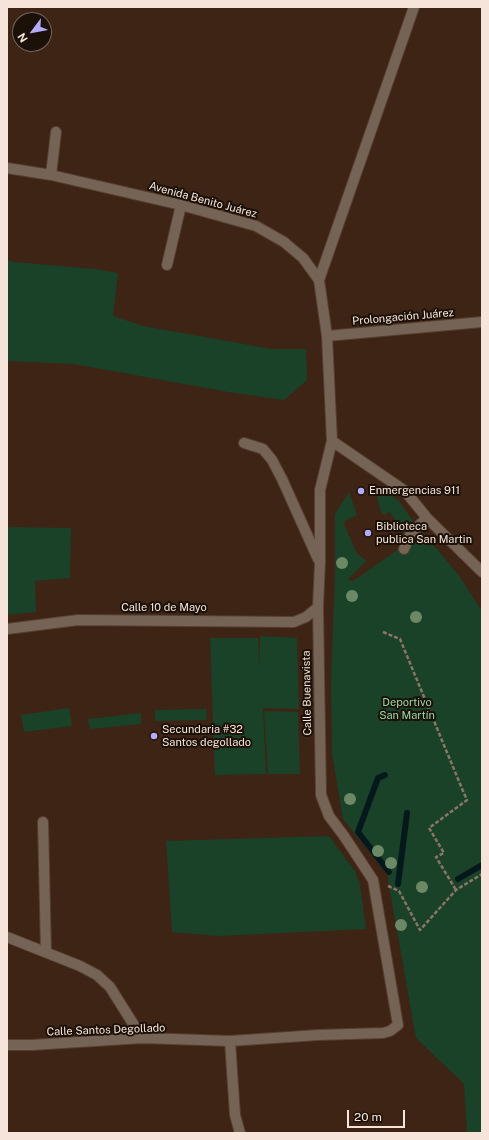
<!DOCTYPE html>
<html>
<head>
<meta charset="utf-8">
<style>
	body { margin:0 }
	#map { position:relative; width:489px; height:1140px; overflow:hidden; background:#3e2414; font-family:"Public Sans",sans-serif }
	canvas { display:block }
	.frame { position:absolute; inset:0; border:8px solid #f6e4da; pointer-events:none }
	.north { position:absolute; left:12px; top:12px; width:40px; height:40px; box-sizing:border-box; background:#1c1109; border:1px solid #73655d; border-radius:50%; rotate:238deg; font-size:11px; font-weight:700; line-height:16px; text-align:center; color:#f6e4da }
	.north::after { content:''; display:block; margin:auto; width:14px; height:18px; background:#b4acf9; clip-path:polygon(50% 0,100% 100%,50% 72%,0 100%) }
	.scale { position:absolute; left:347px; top:1110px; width:58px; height:18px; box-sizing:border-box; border:2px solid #f6e4da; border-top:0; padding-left:5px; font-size:12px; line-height:14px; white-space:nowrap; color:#f6e4da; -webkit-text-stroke:3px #1c1109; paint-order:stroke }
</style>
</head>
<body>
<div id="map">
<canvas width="489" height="1140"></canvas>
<div class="frame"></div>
<div class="north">N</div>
<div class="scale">20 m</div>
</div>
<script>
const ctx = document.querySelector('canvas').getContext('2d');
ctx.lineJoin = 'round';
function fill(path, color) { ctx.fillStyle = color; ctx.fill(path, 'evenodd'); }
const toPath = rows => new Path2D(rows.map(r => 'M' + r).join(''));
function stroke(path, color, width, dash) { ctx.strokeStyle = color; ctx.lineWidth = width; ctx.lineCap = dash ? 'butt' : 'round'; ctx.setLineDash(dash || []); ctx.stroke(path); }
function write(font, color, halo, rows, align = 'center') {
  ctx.font = font + ' "Public Sans",sans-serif'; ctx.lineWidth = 4; ctx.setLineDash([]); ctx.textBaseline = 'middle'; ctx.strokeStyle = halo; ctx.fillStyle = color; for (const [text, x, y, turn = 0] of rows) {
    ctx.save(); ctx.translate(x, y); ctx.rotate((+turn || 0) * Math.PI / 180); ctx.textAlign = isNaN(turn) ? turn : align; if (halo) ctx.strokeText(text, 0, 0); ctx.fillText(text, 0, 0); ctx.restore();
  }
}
const green = toPath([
	[7,260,14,262,94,269,118,273,113,316,143,326,272,349,306,349,307,380,284,400,228,392,74,364,7,361],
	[374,485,384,491,399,501,415,524,404,534,389,511,385,515,381,512],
	[349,492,357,515,345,521,344,524,357,554,367,561,348,579,353,581,423,532,460,577,482,611,482,1133,467,1133,464,1084,416,1038,387,874,343,819,332,753,331,680,335,574,335,514],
	[7,527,71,528,70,578,35,581,36,612,7,615],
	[260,636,297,638,299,709,263,708,266,774,215,775,210,638,258,638,260,668],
	[69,708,72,726,24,732,21,715],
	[206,709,207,720,155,721,155,710],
	[264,711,298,712,300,774,268,774],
	[141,713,141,724,90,729,88,719],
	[329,836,355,871,360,885,366,929,218,936,172,932,166,841]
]);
const stream = toPath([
	[385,775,378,778,358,832,389,872],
	[458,879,482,865],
	[398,884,407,813]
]);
const path = toPath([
	[383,632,400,639,463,791,467,800,429,828,444,853,436,857,456,890],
	[388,886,399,891,420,930,456,890,482,874]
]);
const minor = toPath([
	[7,168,51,175,181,205,256,226,284,242,303,258,319,280,327,336,332,441,320,490,320,562,318,607,321,795,329,816,344,836,373,880,398,1025,390,1031,383,1033,318,1035,230,1041,142,1038,32,1045,7,1045],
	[51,175,56,132],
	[167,265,181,205],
	[319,280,414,7],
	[327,336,482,322],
	[332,441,405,491,427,518,482,572],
	[244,443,263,449,272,460,282,479,318,559],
	[404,549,411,533,427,518],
	[7,629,78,620,294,622,306,617,318,607],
	[43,822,46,952],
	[7,937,80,966,97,975,110,987,142,1038],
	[230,1041,235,1115,240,1133]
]);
const trees = [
	[342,563],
	[352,596],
	[416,617],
	[350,799],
	[378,851],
	[391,863],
	[422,887],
	[401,925]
];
const markers = [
	[361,491,4,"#b4acf9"],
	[368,533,4,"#b4acf9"],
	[154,736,4,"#b4acf9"]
];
const streetNames = [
	["Avenida Benito Juárez",203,200,15],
	["Prolongación Juárez",403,317,-5],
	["Calle 10 de Mayo",164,608],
	["Calle Buenavista",307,693,-91],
	["Calle Santos Degollado",106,1030,-2]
];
const poiNames = [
	["Enmergencias 911",369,491],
	["Biblioteca",376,527],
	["publica San Martin",376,540],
	["Secundaria #32",162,730],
	["Santos degollado",162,743]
];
const parkNames = [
	["Deportivo",407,703],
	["San Martín",407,716]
];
fill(green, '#194228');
stroke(stream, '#05191d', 6);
stroke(minor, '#583f30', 12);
stroke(path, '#8b7567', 2.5, [4, 2]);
stroke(minor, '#756456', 10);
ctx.fillStyle = '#6d8865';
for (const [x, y] of trees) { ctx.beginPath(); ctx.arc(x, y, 6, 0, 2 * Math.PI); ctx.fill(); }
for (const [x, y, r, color] of markers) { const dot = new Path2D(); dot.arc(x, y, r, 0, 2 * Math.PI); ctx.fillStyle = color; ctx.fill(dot); stroke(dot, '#1c1109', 1.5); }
write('11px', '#f6e4da', '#1c1109', streetNames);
write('11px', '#f6e4da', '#1c1109', poiNames, 'left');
write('11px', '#93d9a8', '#1c1109', parkNames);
</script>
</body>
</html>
